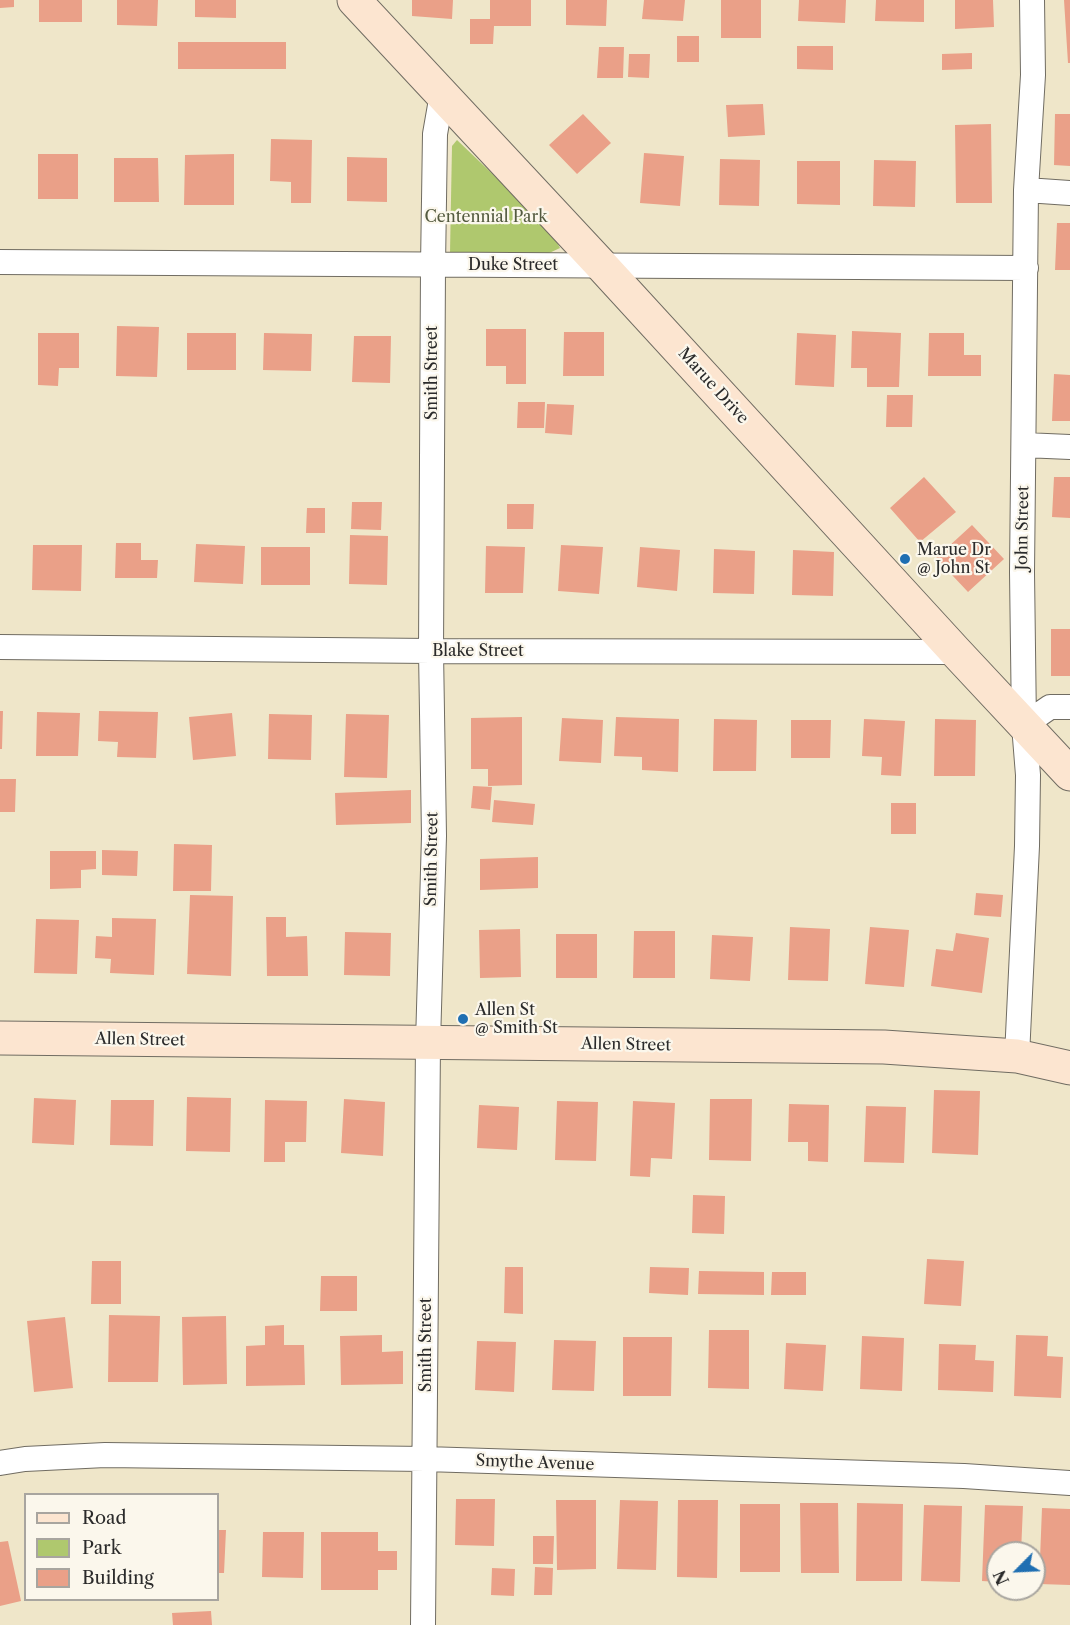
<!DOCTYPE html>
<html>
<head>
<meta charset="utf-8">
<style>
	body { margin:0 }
	#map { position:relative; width:1070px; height:1625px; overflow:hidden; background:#efe6c9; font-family:"Libre Caslon Text",serif }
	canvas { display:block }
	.legend { position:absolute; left:24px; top:1493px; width:195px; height:108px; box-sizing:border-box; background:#fbf7ec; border:2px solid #a8a59f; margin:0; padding:8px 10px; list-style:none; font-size:18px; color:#2b2b2b }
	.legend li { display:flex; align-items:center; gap:12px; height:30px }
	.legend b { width:30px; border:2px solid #a8a59f }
	.north { position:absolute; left:986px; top:1541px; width:60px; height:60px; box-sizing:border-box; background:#fbf7ec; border:2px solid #a8a59f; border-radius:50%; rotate:246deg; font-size:16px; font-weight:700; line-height:24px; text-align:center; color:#2b2b2b }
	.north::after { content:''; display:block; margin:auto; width:21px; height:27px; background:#1f6fb2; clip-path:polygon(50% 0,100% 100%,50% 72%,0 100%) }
</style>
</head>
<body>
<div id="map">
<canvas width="1070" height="1625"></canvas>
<ul class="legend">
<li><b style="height:8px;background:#fce5d0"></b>Road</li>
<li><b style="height:16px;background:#afc86e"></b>Park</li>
<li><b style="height:16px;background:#eaa088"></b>Building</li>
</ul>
<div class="north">N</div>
</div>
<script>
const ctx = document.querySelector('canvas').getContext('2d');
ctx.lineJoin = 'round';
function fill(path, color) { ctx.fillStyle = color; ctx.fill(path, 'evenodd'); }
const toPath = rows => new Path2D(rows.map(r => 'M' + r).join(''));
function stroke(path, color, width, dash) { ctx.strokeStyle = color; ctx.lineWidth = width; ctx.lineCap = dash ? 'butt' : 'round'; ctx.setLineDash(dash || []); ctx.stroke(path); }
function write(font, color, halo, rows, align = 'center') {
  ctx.font = font + ' "Libre Caslon Text",serif'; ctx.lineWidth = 4.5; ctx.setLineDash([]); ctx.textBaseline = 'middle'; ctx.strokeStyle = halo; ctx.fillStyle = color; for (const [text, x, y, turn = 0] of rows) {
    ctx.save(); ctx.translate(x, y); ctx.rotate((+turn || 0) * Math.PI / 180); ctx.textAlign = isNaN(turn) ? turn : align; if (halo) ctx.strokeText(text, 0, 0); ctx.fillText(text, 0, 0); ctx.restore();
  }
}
const green = toPath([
	[457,140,549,228,560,248,547,254,450,253,452,146]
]);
const building = toPath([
	[0,0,14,0,14,7,0,8],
	[39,0,82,0,82,22,39,22],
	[117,0,158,0,157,26,117,25],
	[195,0,236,0,236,18,195,17],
	[412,0,453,0,452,19,412,16],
	[490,0,531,0,531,26,494,26,493,44,470,44,470,19,490,19],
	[566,0,607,0,606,26,566,25],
	[644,0,685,0,683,21,642,19],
	[721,0,761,0,761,38,721,38],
	[799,0,846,0,845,23,798,21],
	[876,0,924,0,924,22,875,21],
	[955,0,993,0,994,27,955,29],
	[1064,0,1070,0,1070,63,1068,63],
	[677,36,699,36,699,62,677,62],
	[178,42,286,42,286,69,178,69],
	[797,46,833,46,833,70,797,69],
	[599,47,624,47,623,78,597,78],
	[972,53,972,69,942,70,942,54],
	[629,54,650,54,649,78,628,77],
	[763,104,765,135,728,137,726,105],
	[583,114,611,143,577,174,549,145],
	[1055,114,1070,114,1070,166,1054,165],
	[991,124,992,203,956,203,955,125],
	[271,139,312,140,311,203,291,203,291,182,270,181],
	[644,153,684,156,680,206,640,203],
	[38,154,78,154,78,199,38,199],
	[234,154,234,205,184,205,185,155],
	[347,157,387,158,387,202,347,201],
	[114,158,158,158,159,202,114,202],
	[720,159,760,160,759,206,719,205],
	[874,160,916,161,915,207,873,206],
	[797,161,840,161,840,205,797,204],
	[1057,223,1070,223,1070,270,1055,270],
	[117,326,159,327,157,377,116,376],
	[486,329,526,329,526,384,506,384,506,366,486,366],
	[852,331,901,333,899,387,867,387,867,368,851,368],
	[564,332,604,332,604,376,563,376],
	[38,333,79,333,79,368,59,368,58,386,38,385],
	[187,333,236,333,236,370,187,370],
	[264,333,312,334,311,371,263,370],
	[797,333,836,335,834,387,795,385],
	[929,333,964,333,964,355,981,355,981,376,928,376],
	[354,336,391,336,390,383,352,382],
	[1054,374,1070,375,1070,421,1052,421],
	[887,395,913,395,912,427,886,427],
	[518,402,545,402,544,428,517,428],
	[547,404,574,405,572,435,545,433],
	[924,477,956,512,920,542,890,508],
	[1054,477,1070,477,1070,518,1052,517],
	[352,502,382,502,381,530,351,529],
	[507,504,534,504,533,529,507,529],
	[307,508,325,508,325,533,306,533],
	[972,525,1004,559,968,592,936,558],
	[350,535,388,536,387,585,349,584],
	[116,543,141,543,141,560,158,560,157,578,115,578],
	[196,544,245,546,243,584,194,582],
	[33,545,82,545,81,591,32,590],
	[561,545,603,547,599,594,558,591],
	[486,546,525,547,523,593,485,593],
	[261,547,310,547,310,585,261,585],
	[640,547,680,550,677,591,637,587],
	[714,549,755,551,754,594,713,593],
	[793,550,834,552,833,596,792,595],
	[1051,629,1070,629,1070,676,1051,676],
	[0,711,3,711,2,749,0,749],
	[99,711,158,712,156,758,117,757,118,742,98,741],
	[37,712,80,713,78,756,36,756],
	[232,713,236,756,193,760,189,717],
	[269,714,312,715,311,760,268,759],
	[346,714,389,715,387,778,344,777],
	[522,717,522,785,488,786,488,769,471,769,471,718],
	[616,717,679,719,678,772,642,770,642,757,614,756],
	[562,718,603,720,601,763,559,761],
	[714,719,757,720,756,771,713,771],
	[864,719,905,721,901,776,881,775,882,757,862,756],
	[935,719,976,720,975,776,934,776],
	[791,720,831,720,830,758,791,758],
	[0,779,16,779,15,812,0,812],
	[473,786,492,787,490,810,471,808],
	[411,790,411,823,336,825,335,793],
	[494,800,535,804,533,825,492,822],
	[891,803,916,803,916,834,891,834],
	[174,844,212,845,211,891,173,891],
	[102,850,138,851,137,876,102,875],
	[50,851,96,851,96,869,81,870,81,888,50,889],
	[538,857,538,888,480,890,480,859],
	[976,893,1003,895,1001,917,974,915],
	[190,895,233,896,231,976,187,974],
	[266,917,286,917,286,937,307,936,308,976,267,976],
	[112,918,156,919,154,975,110,973,111,959,95,958,96,936,112,937],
	[36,919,79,920,77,974,34,973],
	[790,927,830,929,828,981,788,980],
	[870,927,909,930,904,987,865,984],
	[520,929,521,977,480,978,479,930],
	[634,931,675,931,675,978,633,978],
	[345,932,391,933,390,976,344,975],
	[956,933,989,938,982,993,931,986,936,949,953,951],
	[556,934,597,934,597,978,556,978],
	[712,935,753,937,750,981,710,979],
	[934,1090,980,1091,978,1155,932,1153],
	[187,1097,231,1098,230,1152,186,1151],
	[34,1098,76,1100,74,1145,32,1143],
	[344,1099,385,1102,383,1156,341,1153],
	[710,1099,752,1099,751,1161,709,1160],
	[111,1100,154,1100,153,1146,110,1145],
	[265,1100,307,1101,306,1142,285,1142,285,1162,264,1162],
	[557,1101,598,1102,596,1161,555,1160],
	[633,1101,675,1103,672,1159,651,1158,650,1177,630,1176],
	[789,1104,829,1105,828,1162,808,1161,808,1142,788,1142],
	[479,1105,519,1107,517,1150,477,1148],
	[866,1106,906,1107,904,1163,864,1162],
	[693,1195,725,1196,724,1234,692,1233],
	[927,1259,964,1261,961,1306,924,1304],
	[92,1261,121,1261,121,1304,91,1304],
	[505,1267,523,1267,523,1314,504,1313],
	[650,1267,689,1268,688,1295,649,1293],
	[699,1271,764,1272,764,1295,698,1294],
	[772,1272,806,1272,806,1295,771,1295],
	[321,1276,357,1276,357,1311,320,1311],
	[109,1315,160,1316,158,1382,108,1382],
	[226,1316,227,1384,183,1385,182,1317],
	[65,1317,73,1388,34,1392,27,1321],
	[284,1325,284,1345,304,1345,305,1385,246,1386,246,1346,265,1345,265,1326],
	[709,1330,749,1330,749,1389,708,1388],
	[382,1335,382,1352,403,1351,403,1384,341,1385,340,1336],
	[1016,1335,1048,1336,1047,1356,1063,1357,1061,1398,1014,1396],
	[862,1336,904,1338,902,1391,860,1389],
	[623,1337,672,1337,671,1396,623,1396],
	[554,1340,596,1341,594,1391,552,1390],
	[477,1341,516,1342,514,1392,475,1390],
	[786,1343,826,1345,823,1391,784,1389],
	[939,1344,976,1345,975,1360,994,1361,993,1392,938,1390],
	[456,1499,495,1499,494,1546,455,1545],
	[556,1500,596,1500,596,1569,557,1570],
	[620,1500,658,1501,656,1570,617,1569],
	[678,1500,718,1500,717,1578,677,1577],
	[800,1503,838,1503,839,1573,801,1573],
	[857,1503,903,1504,902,1581,856,1581],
	[740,1504,780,1504,780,1572,740,1572],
	[924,1505,962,1506,960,1582,921,1581],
	[985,1505,1023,1506,1021,1553,998,1553,998,1582,982,1581],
	[1042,1508,1070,1509,1070,1585,1039,1584],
	[218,1530,226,1530,224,1573,218,1573],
	[263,1532,304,1532,303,1578,262,1577],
	[321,1532,378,1532,378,1551,397,1551,397,1570,378,1570,378,1590,321,1590],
	[533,1536,554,1536,553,1564,533,1564],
	[8,1541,21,1601,0,1606,0,1542],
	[535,1567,553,1568,552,1595,534,1595],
	[492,1568,515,1569,514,1596,491,1595],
	[211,1611,212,1625,173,1625,172,1613]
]);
const street = toPath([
	[1026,190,1070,193],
	[0,262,1026,268],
	[1024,445,1070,447],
	[0,647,431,651,956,652],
	[1024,725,1050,707,1070,707],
	[1017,1056,1027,846,1028,775,1024,725,1022,572,1026,190,1033,75,1032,0],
	[0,1463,25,1459,105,1455,425,1459,964,1476,1070,1483],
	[423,1625,428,1043,434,836,431,651,433,266,435,134,442,94]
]);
const secondary = toPath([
	[354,0,603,267,956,652,1070,774],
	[0,1038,884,1047,1017,1056,1070,1068]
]);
const markers = [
	[905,559,6,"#1f6fb2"],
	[463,1019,6,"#1f6fb2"]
];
const parkNames = [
	["Centennial Park",486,217]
];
const streetNames = [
	["Duke Street",513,265],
	["Smith Street",432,373,-90],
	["Marue Drive",713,386,48],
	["John Street",1023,528,-89],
	["Blake Street",478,651],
	["Smith Street",432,859,-89],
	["Allen Street",140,1040,1],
	["Allen Street",626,1045,1],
	["Smith Street",426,1345,-90],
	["Smythe Avenue",535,1463,2]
];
const poiNames = [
	["Marue Dr",917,550],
	["@ John St",917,568],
	["Allen St",475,1010],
	["@ Smith St",475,1028]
];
fill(green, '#afc86e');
fill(building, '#eaa088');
stroke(street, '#706c62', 26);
stroke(secondary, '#706c62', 35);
stroke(street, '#fff', 24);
stroke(secondary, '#fce5d0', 33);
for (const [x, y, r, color] of markers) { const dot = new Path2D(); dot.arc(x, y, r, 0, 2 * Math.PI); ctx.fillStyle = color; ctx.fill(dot); stroke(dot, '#fbf7ec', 2); }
write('16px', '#535a3f', '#fbf7ec', parkNames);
write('16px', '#2b2b2b', '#fbf7ec', streetNames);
write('16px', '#2b2b2b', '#fbf7ec', poiNames, 'left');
</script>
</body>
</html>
